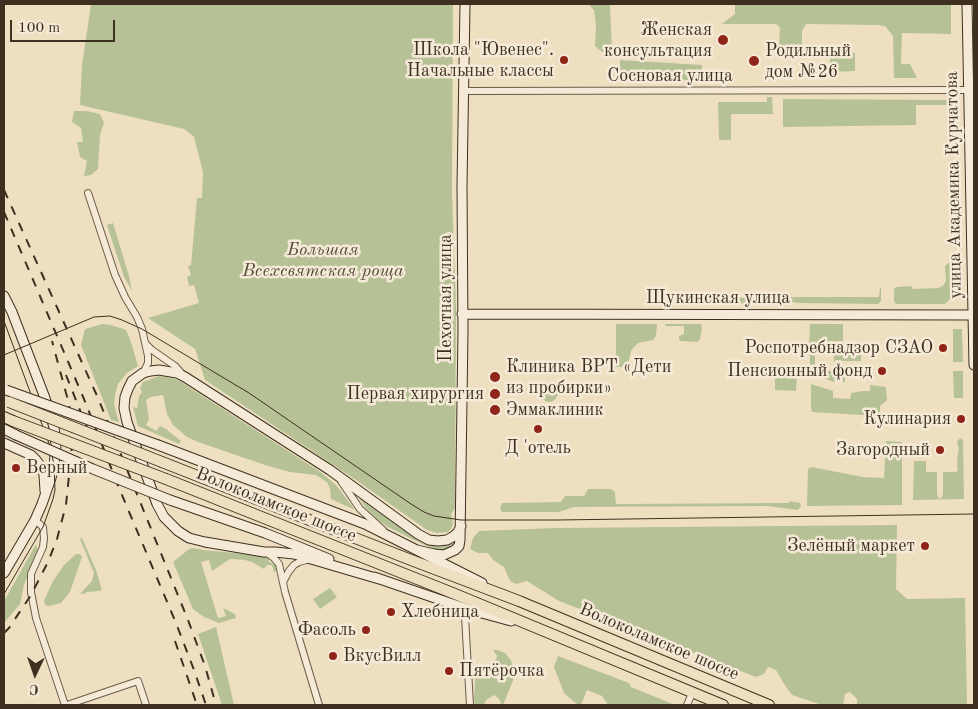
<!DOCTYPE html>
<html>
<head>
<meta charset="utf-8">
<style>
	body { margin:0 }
	#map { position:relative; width:978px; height:709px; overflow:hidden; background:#efdfc1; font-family:"Old Standard TT",serif }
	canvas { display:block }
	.frame { position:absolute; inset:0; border:5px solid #3e3020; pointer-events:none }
	.north { position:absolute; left:10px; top:649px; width:50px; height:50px; -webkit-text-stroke:4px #f5ead7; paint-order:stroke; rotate:183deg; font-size:14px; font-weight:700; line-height:20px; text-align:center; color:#3e3020 }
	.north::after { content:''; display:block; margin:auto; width:18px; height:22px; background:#3e3020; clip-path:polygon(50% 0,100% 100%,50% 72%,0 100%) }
	.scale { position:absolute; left:10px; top:20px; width:105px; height:22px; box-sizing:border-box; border:2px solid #3e3020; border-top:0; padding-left:6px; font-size:15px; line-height:18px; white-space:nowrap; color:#3e3020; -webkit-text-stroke:4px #f5ead7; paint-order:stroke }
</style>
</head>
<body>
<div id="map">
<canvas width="978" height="709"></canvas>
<div class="frame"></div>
<div class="north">С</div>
<div class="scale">100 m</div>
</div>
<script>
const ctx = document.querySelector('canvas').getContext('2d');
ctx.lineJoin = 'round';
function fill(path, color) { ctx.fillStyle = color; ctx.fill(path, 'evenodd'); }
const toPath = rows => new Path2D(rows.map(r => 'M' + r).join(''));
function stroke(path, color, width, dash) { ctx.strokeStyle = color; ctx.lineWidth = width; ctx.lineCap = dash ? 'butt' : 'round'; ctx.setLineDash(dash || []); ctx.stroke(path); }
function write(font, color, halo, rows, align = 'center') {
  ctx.font = font + ' "Old Standard TT",serif'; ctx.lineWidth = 5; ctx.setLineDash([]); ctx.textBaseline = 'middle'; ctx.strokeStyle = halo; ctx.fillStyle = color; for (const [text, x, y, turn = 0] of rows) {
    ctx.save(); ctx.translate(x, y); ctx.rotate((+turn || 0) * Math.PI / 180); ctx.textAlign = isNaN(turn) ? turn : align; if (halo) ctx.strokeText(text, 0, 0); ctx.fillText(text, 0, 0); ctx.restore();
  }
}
const green = toPath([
	[91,4,453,4,452,194,456,307,455,508,451,514,453,524,451,529,448,532,437,533,427,530,356,480,205,380,195,349,148,318,199,303,194,285,189,286,187,277,191,275,188,266,191,265,197,198,202,198,203,172,194,137,184,129,80,105,82,65],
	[588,4,610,4,612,53,602,52,595,46,596,26,594,10],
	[735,4,951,4,951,34,902,33,901,64,910,64,917,78,894,78,893,36,885,26,877,25,806,24,802,31,802,50,799,55,781,56,779,50,780,28,776,24,722,24,735,14],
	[830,53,855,53,855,71,830,72],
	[620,60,702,65,702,80,620,80],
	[767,97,772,97,773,114,731,114,731,140,719,140,718,102,767,102],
	[783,99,948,100,948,105,916,105,916,125,783,127],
	[74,111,87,111,100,114,104,123,100,135,98,169,91,175,84,176,87,161,80,157,77,142,83,142,81,128,72,122],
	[113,223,129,276,132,291,124,277,107,225],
	[961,252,962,287,945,304,896,304,894,301,894,289,896,287,911,286,913,289,938,288,943,286,946,281,945,266],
	[880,287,881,288,881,301,878,304,798,303,792,302,788,297,879,297],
	[782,297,781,301,777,303,773,303,730,304,727,301,727,298],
	[102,324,111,325,126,330,130,339,138,366,127,373,118,384,115,395,114,404,119,422,111,420,81,345,85,329],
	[616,324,657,324,656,336,653,340,638,343,634,347,631,351,628,365,621,367,616,367],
	[665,324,701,324,702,327,700,339,697,342,681,341,679,340,679,336,684,334,684,326,666,326],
	[810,324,843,324,843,341,837,341,837,355,861,355,861,361,841,361,841,363,834,363,833,341,819,342,819,349,809,349],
	[953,329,962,329,963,362,953,362],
	[810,353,815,353,815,373,822,373,823,371,835,371,835,379,842,379,842,377,845,377,845,382,834,382,812,374,810,372],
	[953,371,963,371,963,398,954,398],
	[775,373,797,373,796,391,775,390],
	[159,376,172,378,181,382,319,471,336,485,355,510,331,499,330,488,327,482,316,475,290,472,268,466,198,442,187,437,173,425,167,414,163,395,151,397,146,400,149,419,146,425,156,431,160,426,166,429,181,441,179,444,138,426,133,407,137,408,139,396,142,392,140,388,143,382],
	'540 393a9 9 0 1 1 18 0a9 9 0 1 1-18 0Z',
	[811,384,833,391,833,398,850,399,851,393,863,391,870,391,870,385,886,387,887,400,880,406,880,416,812,412,811,409],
	[960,438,963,440,964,499,913,500,914,461,926,461,926,472,937,472,937,495,938,497,941,499,943,494,943,472,956,472,958,470,957,466,958,452,959,449,957,442],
	[886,441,902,442,902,505,807,506,808,469,811,467,863,477,884,478],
	[588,489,611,489,615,492,616,504,789,503,789,501,800,503,801,506,798,510,768,506,574,507,559,512,502,512,500,508,502,503,561,502,565,496,584,496],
	[359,498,423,543,437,546,450,543,455,541,454,544,447,549,441,550,434,549,414,540,388,527,378,520,366,508],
	[897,525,896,589,907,599,965,598,967,705,857,705,857,699,850,692,845,694,843,705,822,705,792,695,784,684,776,670,768,667,764,674,756,677,559,601,527,581,516,584,510,581,504,567,493,560,488,553,478,553,470,549,473,538,479,531,555,528],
	[82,538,96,570,102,590,98,591,87,592,84,594,80,594,92,581,94,573,80,539],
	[36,544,38,551,24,585,20,604,4,623,4,601],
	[193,548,203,550,264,556,270,558,268,561,276,565,277,569,274,573,272,565,267,565,264,569,252,562,245,560,230,559,212,571,209,560,201,562,218,618,226,616,223,608,235,614,236,618,219,623,204,617,193,609,173,562,189,549],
	[76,554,80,554,82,557,70,592,61,603,49,606,45,605,44,601,47,594,53,581,64,565],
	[330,588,337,597,320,609,313,599],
	[216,627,234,705,222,705,198,634],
	[493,650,497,650,505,653,510,659,514,668,518,666,523,668,522,675,516,673,503,705,502,705,499,699,494,695,486,700,484,705,475,705,474,700,475,680,482,665,489,667,495,663,497,656],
	[558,656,629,683,631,687,675,705,608,705,602,696,587,690,581,705,578,705,564,693,554,667]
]);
const street = toPath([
	[463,91,968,90],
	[88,193,115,275,125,297,137,317,142,329,148,356,148,363,143,373],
	[146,344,152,350,175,366,182,374],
	[341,481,360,509,383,530],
	[35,520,43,527,44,538,43,547,31,574,31,592,36,618,65,705],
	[267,553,274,558,279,564,285,592,319,705],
	[283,582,289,571,294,565,299,562,310,559],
	[467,609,465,616,466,634,470,705],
	[67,705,138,681,146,705],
	[687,705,692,693]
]);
const secondary = toPath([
	[967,4,974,365],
	[4,296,12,312,45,398,54,427,56,445,54,466,51,478,42,504,35,520,4,573],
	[462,314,974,315],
	[4,429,16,435],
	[4,443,31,455,36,460,42,468,44,475,45,491],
	[158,445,365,524,482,583],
	[170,500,265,533,329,559],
	[417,550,434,554,444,555,455,550,459,546,460,540,463,331,462,186,465,4],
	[374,577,467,609,511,621],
	[379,579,294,554,275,552,264,552,205,542,189,538,178,531,164,517,157,504,127,422,124,408,125,397,128,389,132,381,143,373,151,371,159,370,177,373,185,377,330,470,418,534,429,540,438,541,447,540,454,536,458,532,461,526]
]);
const primary = toPath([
	[4,417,13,421],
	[162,462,411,560,519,601,769,705],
	[166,479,455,594,723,705]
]);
const tram = toPath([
	[4,321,51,449,54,466,55,490,53,499,43,527,4,594],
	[4,355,94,317,110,316,122,320,142,329,249,393,411,504,424,512,434,516,461,520,558,520,974,514]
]);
const rail = toPath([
	[4,190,98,398,188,620,205,666,216,705],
	[4,212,84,399,119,488,176,623,194,670,206,705],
	[66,375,91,438],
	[4,633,9,628,31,595,48,562,57,539,66,505,72,446,72,427,69,404,52,341],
	[175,641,197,705]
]);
const secondaryBridge = toPath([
	[6,390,158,445],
	[16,435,93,469,170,500]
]);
const primaryBridge = toPath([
	[9,402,162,462],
	[13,421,166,479]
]);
const markers = [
	[723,40,6,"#8f2418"],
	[564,60,5,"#8f2418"],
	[754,61,6,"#8f2418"],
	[943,348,5,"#8f2418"],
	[882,371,5,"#8f2418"],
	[495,377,6,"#8f2418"],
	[495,394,6,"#8f2418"],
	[495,410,6,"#8f2418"],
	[961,419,5,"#8f2418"],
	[538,429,5,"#8f2418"],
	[940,450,5,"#8f2418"],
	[16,468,5,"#8f2418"],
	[925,546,5,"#8f2418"],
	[391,612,5,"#8f2418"],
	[366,630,5,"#8f2418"],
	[333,656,5,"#8f2418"],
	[449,671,5,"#8f2418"]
];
const poiNames = [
	["Женская",712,30],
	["консультация",712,51],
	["Школа \"Ювенес\".",554,50],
	["Начальные классы",554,71],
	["Родильный",765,51,"left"],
	["дом №26",765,72,"left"],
	["Роспотребнадзор СЗАО",933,348],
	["Клиника ВРТ «Дети",506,367,"left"],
	["из пробирки»",506,388,"left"],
	["Пенсионный фонд",872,371],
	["Первая хирургия",484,394],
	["Эммаклиник",506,410,"left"],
	["Кулинария",951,419],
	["Д 'отель",538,448,"center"],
	["Загородный",930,450],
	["Верный",26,468,"left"],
	["Зелёный маркет",915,546],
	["Хлебница",401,612,"left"],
	["Фасоль",356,630],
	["ВкусВилл",343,656,"left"],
	["Пятёрочка",459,671,"left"]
];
const streetNames = [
	["Сосновая улица",670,76],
	["улица Академика Курчатова",954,185,-91],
	["Пехотная улица",446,298,-90],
	["Щукинская улица",718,298],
	["Волоколамское шоссе",276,505,22],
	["Волоколамское шоссе",659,642,23]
];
const parkNames = [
	["Большая",323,250],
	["Всехсвятская роща",323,271]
];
fill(green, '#b6c295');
stroke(street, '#6a5c48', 8);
stroke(secondary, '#3e3020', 11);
stroke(primary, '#3e3020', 12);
stroke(street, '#f5ead7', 6);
stroke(secondary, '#f5ead7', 9);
stroke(primary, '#efdfc1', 10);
stroke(tram, '#3e3020', 1);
stroke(rail, '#3e3020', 2, [9, 9]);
stroke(secondaryBridge, '#3e3020', 11, []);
stroke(primaryBridge, '#3e3020', 12, []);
stroke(secondaryBridge, '#f5ead7', 9);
stroke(primaryBridge, '#efdfc1', 10);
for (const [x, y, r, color] of markers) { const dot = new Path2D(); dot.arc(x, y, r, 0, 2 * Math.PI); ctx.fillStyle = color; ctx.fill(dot); stroke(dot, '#f5ead7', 2); }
write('18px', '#3e3020', '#f5ead7', poiNames, 'right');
write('18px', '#3e3020', '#f5ead7', streetNames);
write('italic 18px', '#564d37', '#f5ead7', parkNames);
</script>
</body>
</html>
